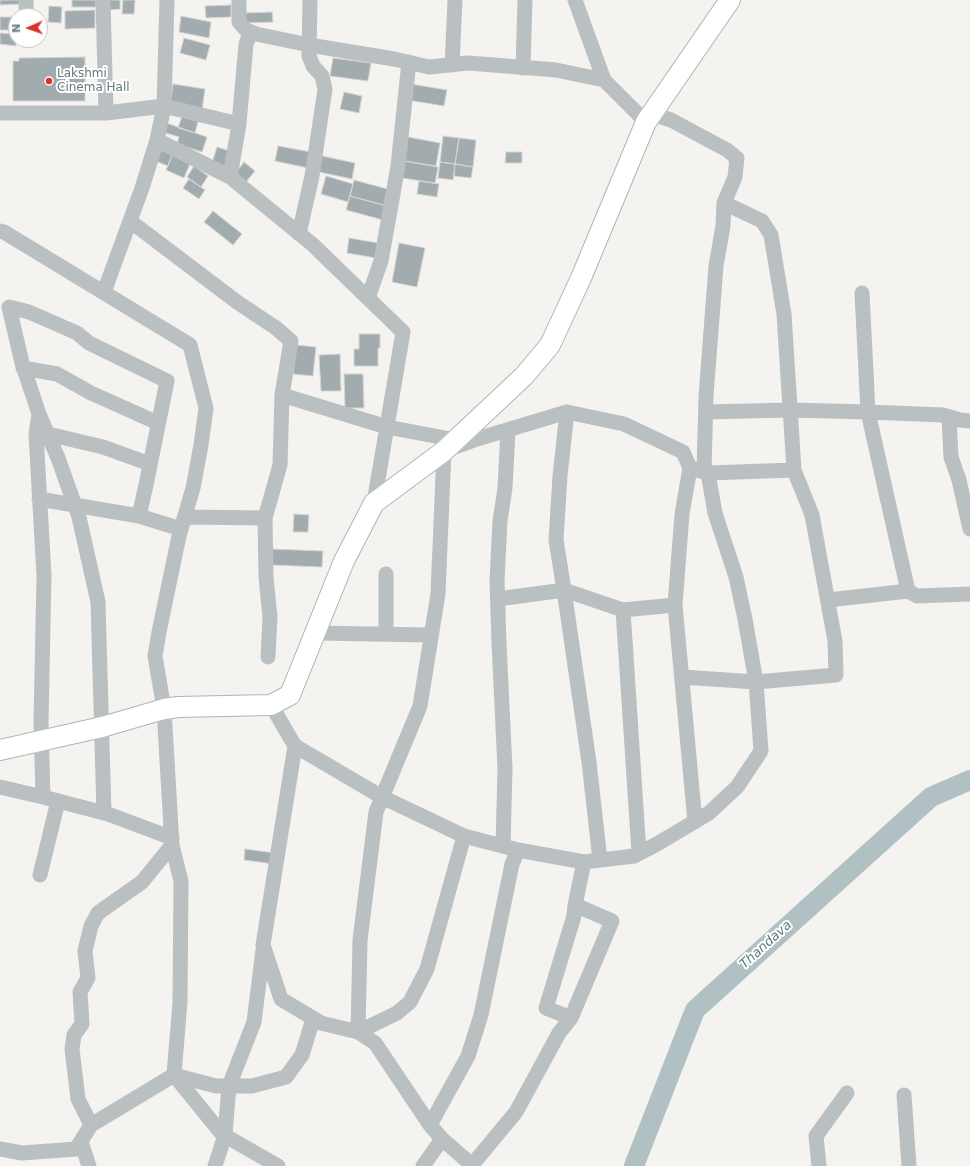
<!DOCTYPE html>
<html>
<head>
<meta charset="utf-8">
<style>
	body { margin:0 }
	#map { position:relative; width:970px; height:1166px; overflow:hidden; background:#f4f3f0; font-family:"DejaVu Sans",sans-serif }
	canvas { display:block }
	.north { position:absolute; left:8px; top:8px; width:40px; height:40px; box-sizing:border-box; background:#fff; border:1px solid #c1c9cc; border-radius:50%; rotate:268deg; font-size:11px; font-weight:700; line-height:16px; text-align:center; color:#647880 }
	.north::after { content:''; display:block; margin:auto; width:14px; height:18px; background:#db3229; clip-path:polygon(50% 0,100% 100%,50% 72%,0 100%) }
</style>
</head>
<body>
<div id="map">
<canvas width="970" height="1166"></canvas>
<div class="north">N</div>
</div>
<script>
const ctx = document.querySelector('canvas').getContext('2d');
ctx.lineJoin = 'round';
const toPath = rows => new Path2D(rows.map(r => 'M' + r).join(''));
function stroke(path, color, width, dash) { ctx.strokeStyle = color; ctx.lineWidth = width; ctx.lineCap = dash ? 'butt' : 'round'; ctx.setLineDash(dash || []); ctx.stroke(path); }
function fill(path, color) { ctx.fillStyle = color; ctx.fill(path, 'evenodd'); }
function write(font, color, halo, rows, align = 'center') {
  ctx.font = font + ' "DejaVu Sans",sans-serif'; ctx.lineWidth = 4; ctx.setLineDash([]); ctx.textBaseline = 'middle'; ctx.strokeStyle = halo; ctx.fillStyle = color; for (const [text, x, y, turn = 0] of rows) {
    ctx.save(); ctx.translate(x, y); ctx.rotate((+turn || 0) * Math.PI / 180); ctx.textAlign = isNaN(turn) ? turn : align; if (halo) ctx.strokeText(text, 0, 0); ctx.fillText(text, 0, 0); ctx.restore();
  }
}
const river = toPath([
	[634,1166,695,1010,931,797,970,780]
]);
const building = toPath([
	[0,0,23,0,23,4,0,5,0,0],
	[72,0,96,0,96,7,72,7,72,0],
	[108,0,120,0,120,9,109,10,108,0],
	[123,0,135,0,134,14,122,14,123,0],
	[231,5,231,17,206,18,205,6,231,5],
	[49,6,62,7,61,23,48,22,49,6],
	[95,10,95,28,65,29,65,11,95,10],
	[272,12,273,22,245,23,245,13,272,12],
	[181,16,211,22,209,38,179,32,181,16],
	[0,17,16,17,16,30,0,30,0,17],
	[0,33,16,34,16,46,0,44,0,33],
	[184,38,210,45,206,60,180,53,184,38],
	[85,57,85,101,13,101,13,61,19,61,19,58,85,57],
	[333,58,371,63,368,81,330,76,333,58],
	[173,84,205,89,202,110,170,106,173,84],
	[411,84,447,90,444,106,408,100,411,84],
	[344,92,362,96,359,113,340,109,344,92],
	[183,113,199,118,195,133,178,128,183,113],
	[166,123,207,137,202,152,177,144,179,137,163,132,166,123],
	[443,136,459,138,455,164,440,162,443,136],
	[408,137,440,143,436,166,404,161,408,137],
	[459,138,476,140,473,167,455,164,459,138],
	[278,146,311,152,308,168,275,161,278,146],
	[159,147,173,153,168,166,153,160,159,147],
	[217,147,230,151,225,167,212,163,217,147],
	[506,152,522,152,522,163,505,163,506,152],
	[173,153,191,161,184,178,166,170,173,153],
	[322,156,355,163,352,179,319,172,322,156],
	[404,161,438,167,435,183,402,178,404,161],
	[244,162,255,171,246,182,235,174,244,162],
	[440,162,455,164,453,180,438,178,440,162],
	[455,164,473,167,471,178,454,176,455,164],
	[194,166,208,176,201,187,187,177,194,166],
	[326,176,353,184,348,202,321,194,326,176],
	[189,179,205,190,199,199,183,188,189,179],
	[354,180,391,190,387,206,350,196,354,180],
	[419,181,439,184,437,197,417,194,419,181],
	[350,196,387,206,383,220,346,210,350,196],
	[213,211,242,234,233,245,204,222,213,211],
	[349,238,378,243,376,258,347,253,349,238],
	[399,243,425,248,417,287,392,282,399,243],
	[359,334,380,334,380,348,378,348,378,366,354,366,354,349,359,349,359,334],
	[296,345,316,347,313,376,293,374,296,345],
	[340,354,341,391,321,391,319,355,340,354],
	[344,374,363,374,364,408,345,408,344,374],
	[294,514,309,515,308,532,293,532,294,514],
	[272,549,323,551,322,567,271,565,272,549],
	[245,849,275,853,274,864,244,860,245,849]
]);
const minor = toPath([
	[26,0,26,7],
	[103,0,106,113],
	[239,0,239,22,246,30,256,34,309,45,394,59,429,67,468,63,556,70,604,80],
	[575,0,604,80,646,122],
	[251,32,246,44,239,124,230,177,312,244,403,332,374,503],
	[452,65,455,0],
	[523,68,525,0],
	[0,113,106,113,164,106,239,124],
	[652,114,671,120,727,150,737,158,735,177,724,203],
	[157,140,230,177],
	[130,221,237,302,276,328,291,341,282,395,387,427,456,440],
	[0,231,4,232,190,345,206,408,201,445,193,488,179,536,159,632,155,656,164,709,172,845,181,881,180,1002,174,1075,216,1086,252,1086,286,1077,302,1055,313,1019],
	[299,234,312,176,325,89,322,76,313,66,309,56,310,0],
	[104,292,142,188,157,140,164,106,167,0],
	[862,293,868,412,908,591,917,596,970,594],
	[368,298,381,261,398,166,409,62],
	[23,368,57,374,91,393,158,423],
	[567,412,560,476,556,540,564,590,623,610,675,605],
	[706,412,790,410,868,412,943,415,960,420,970,421],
	[39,414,58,458,79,517,98,602,104,813],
	[949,417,951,457,959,480,970,529],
	[48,434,103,447,150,464],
	[690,468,682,514,675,605,695,822],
	[39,499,139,516,181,529],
	[185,517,265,518,280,465,282,395],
	[265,518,266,577,270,617,268,657],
	[498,599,564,590,589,762,600,860],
	[828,600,908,591],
	[623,610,639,853],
	[315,633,431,635],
	[386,634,386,574],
	[682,677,756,682,836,675,835,641,812,515,794,470,784,314,771,235,762,221,724,203,723,226,716,266,706,396,704,472],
	[271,705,295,746,382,797,464,836,518,850,584,862,634,856,657,844,709,813,737,787,761,751,756,682,745,619,736,577,715,513,708,473],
	[295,746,263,945,281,999,321,1023,358,1032,375,1043,430,1125,442,1139,423,1166],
	[0,787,43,797,108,814,172,838],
	[43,797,41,722,44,576,36,434,39,414,22,363,9,307,29,312,77,333,89,343,167,381,146,485,139,516],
	[503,846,505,769,499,643,497,580,500,521,505,488,508,430],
	[40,875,58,801],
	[575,905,612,921,571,1018,546,1008,574,916,575,905,584,862],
	[358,1032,360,940,376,812,420,706,438,594,444,451,477,439,567,412,624,424,683,452,690,468,704,472,708,473,794,470],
	[358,1032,397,1013,410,1002,427,969,464,836],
	[904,1095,909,1166],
	[91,1125,78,1099,72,1049,74,1035,82,1024,80,992,88,978,85,951,91,926,98,913,142,882,172,845],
	[430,1125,468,1056,481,1015,512,864,518,850],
	[442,1139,472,1165,516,1112,559,1033,571,1018],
	[81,1142,89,1166],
	[0,1149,22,1153,76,1149,91,1125,174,1075,222,1134,278,1166],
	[215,1166,225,1135,229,1086,254,1022,263,950],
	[819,1166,816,1136,847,1093]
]);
const major = toPath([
	[0,750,102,727,164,709,178,707,271,705,290,695,344,561,374,503,444,451,524,376,550,345,581,278,646,122,730,0]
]);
const markers = [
	[49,81,4,"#db3229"]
];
const poiNames = [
	["Lakshmi",57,74],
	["Cinema Hall",57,88]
];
const waterNames = [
	["Thandava",766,945,-42]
];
stroke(river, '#b1c1c3', 20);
fill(building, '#a2acaf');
stroke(building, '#d5d4d3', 1);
stroke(major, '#aeb4b7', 22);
stroke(minor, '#bac0c2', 15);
stroke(major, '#fff', 20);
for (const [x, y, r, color] of markers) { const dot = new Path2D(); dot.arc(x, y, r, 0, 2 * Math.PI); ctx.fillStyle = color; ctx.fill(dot); stroke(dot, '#fff', 1.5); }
write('12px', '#647880', '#fff', poiNames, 'left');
write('italic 13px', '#5f7b7d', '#fff', waterNames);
</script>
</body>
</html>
